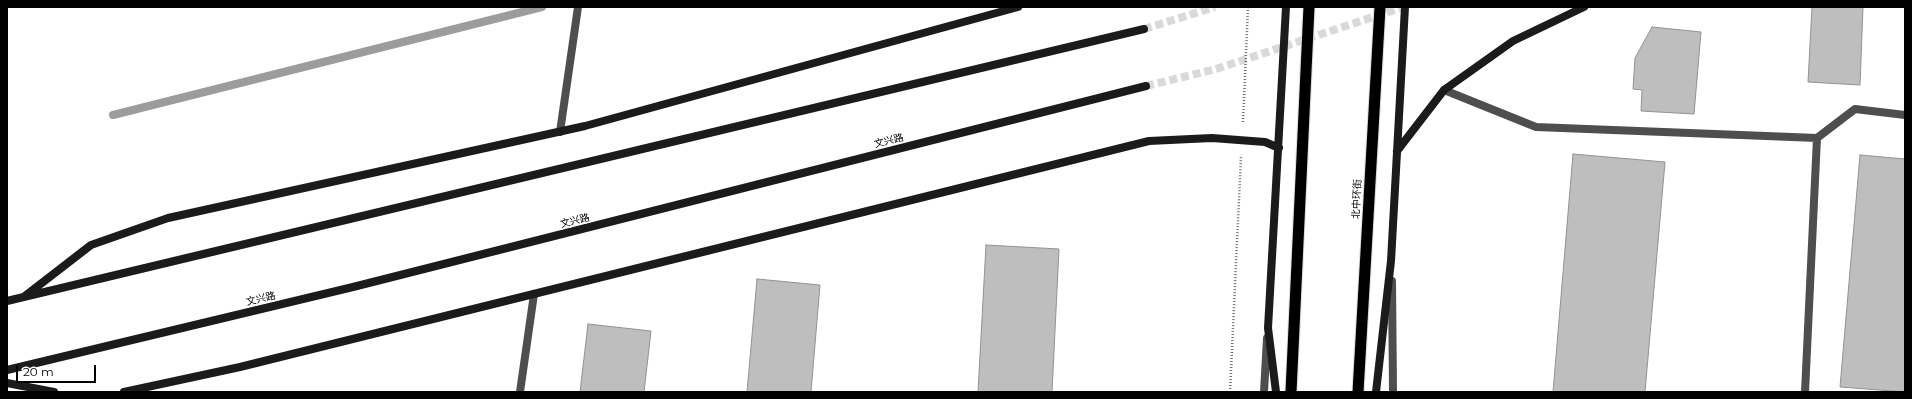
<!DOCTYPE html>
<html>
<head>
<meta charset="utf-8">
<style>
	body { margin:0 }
	#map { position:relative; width:1912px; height:399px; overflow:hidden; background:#fff; font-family:Montserrat,sans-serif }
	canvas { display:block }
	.frame { position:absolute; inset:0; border:8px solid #000; pointer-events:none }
	.scale { position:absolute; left:16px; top:365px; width:80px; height:18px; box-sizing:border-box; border:2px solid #000; border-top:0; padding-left:5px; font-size:12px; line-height:14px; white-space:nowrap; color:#000; -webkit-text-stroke:3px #fff; paint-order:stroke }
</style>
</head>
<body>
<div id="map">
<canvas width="1912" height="399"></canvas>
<div class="frame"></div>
<div class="scale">20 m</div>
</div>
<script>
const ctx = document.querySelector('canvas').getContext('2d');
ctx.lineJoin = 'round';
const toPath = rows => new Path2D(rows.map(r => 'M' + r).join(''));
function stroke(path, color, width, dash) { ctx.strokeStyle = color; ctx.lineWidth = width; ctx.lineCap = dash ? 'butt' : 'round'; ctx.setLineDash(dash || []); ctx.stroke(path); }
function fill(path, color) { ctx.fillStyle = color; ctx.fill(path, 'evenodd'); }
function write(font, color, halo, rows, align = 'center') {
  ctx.font = font + ' Montserrat,"Noto Sans SC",sans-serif'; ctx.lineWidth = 3; ctx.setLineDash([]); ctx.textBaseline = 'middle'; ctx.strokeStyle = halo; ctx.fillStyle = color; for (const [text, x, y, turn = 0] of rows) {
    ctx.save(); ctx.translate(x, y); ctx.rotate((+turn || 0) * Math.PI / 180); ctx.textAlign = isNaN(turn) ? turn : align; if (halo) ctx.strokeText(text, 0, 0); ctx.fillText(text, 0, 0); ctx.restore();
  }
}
const stream = toPath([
	[113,115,542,7]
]);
const building = toPath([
	[1812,7,1863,7,1860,85,1808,82,1812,7],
	[1652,27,1701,32,1694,114,1641,111,1642,90,1633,89,1635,58,1652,27],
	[1573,154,1665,162,1645,392,1553,392,1573,154],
	[1860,155,1905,159,1905,392,1840,387,1860,155],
	[986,245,1059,249,1052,392,978,392,986,245],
	[757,279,820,285,811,392,747,392,757,279],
	[588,324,651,331,644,392,580,392,588,324]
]);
const secondaryTunnel = toPath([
	[1144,29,1215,7],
	[1146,86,1216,69,1403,7]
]);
const path = toPath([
	[1243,122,1248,7],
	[1230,392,1241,157]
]);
const minor = toPath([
	[1444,90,1536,127,1817,138,1855,109,1905,115],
	[560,132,578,7],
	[520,392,534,294],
	[1805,392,1817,138]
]);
const tertiary = toPath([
	[1392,281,1393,392],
	[1264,392,1267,338]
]);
const secondary = toPath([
	[1397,151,1444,90,1513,41,1584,7],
	[25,296,91,245,168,218,585,126,1018,7],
	[7,301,1144,29],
	[7,370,353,287,1146,86],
	[7,383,54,392],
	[124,392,240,367,1149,141,1212,138,1265,142,1279,148],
	[1276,392,1268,328,1286,7],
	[1376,392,1391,261,1405,7]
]);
const trunk = toPath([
	[1291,392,1309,7],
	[1358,392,1380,7]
]);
const streetNames = [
	["文兴路",889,141,-14],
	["北中环街",1357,199,-87],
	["文兴路",575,221,-14],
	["文兴路",261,299,-13]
];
stroke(stream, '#9c9c9c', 8);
fill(building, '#bebebe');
stroke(building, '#929292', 1);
stroke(secondaryTunnel, '#d9d9d9', 8, [8, 4]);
stroke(trunk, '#dbdbdb', 13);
stroke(path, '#707070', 2.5, [1, 2]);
stroke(minor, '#4e4e4e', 8);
stroke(tertiary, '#4e4e4e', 8);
stroke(secondary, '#1b1b1b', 8);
stroke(trunk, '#000', 11);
write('10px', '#000', '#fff', streetNames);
</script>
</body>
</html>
